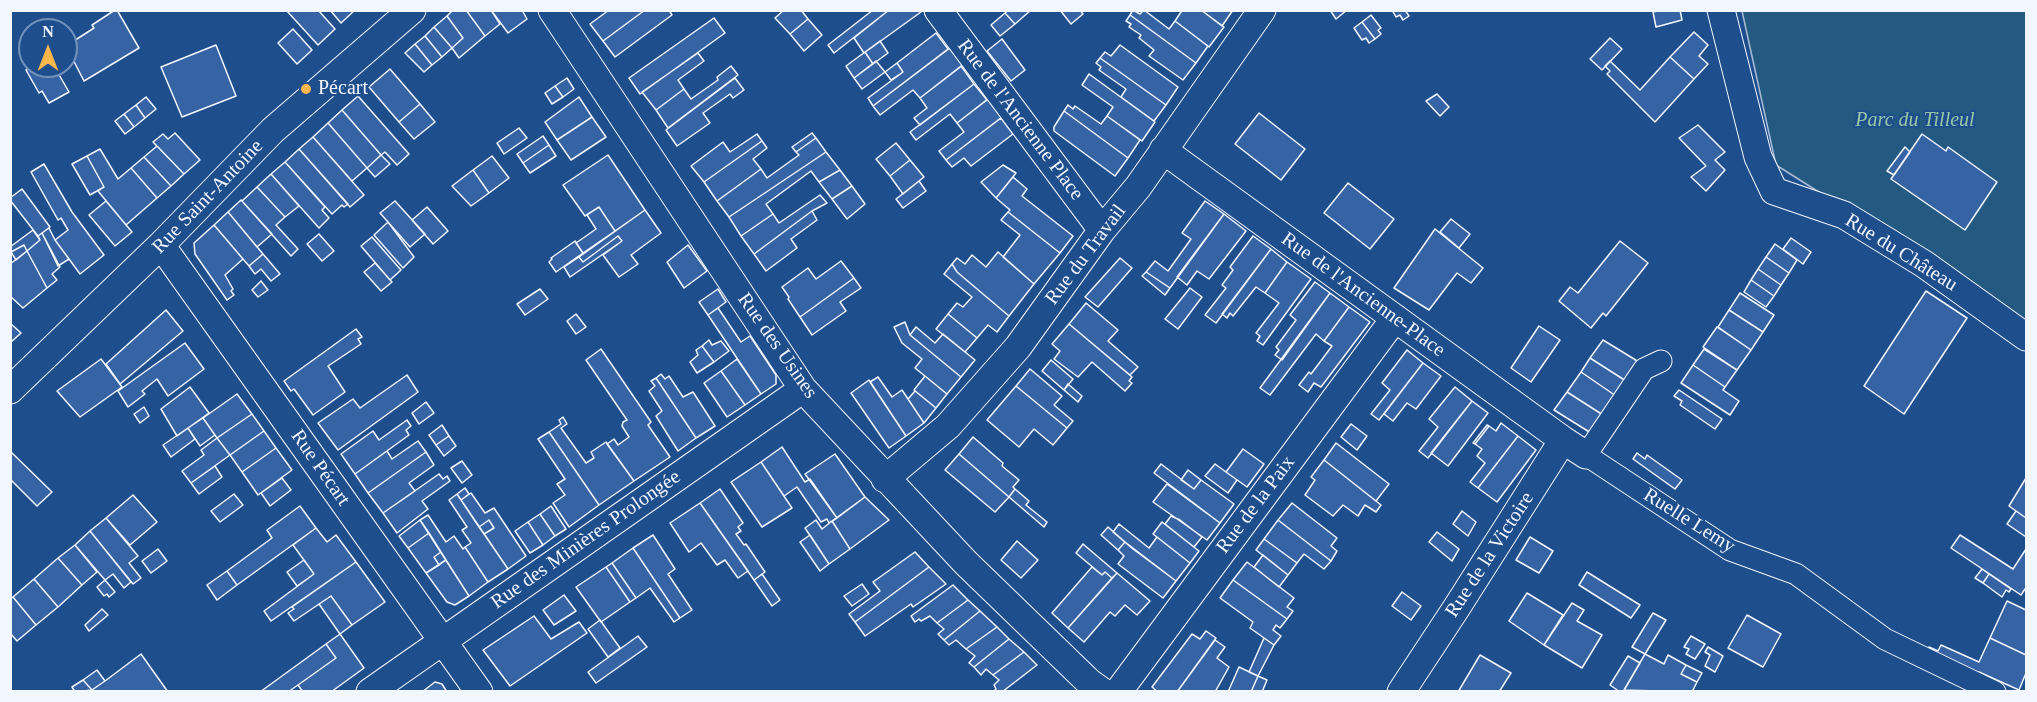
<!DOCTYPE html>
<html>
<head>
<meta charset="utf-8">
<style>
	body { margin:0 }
	#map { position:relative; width:2037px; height:702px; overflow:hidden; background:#1f4e8c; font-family:"Times New Roman",serif }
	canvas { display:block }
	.frame { position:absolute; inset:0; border:12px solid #f2f6ff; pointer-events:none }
	.north { position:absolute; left:18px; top:18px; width:60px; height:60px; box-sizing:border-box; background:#1f4e8c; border:2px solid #7391ba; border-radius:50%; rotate:0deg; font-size:16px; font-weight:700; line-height:24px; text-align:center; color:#f2f6ff }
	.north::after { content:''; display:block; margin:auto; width:21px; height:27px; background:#ffb74d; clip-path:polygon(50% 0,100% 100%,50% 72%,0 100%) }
</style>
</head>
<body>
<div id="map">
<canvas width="2037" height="702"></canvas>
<div class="frame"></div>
<div class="north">N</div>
</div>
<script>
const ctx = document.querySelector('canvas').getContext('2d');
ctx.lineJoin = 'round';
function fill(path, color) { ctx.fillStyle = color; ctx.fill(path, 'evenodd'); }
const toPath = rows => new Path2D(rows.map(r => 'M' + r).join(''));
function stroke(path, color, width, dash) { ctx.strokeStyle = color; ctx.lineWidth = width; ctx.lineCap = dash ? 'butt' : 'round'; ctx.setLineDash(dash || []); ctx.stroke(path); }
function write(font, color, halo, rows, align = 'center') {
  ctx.font = font + ' "Times New Roman",serif'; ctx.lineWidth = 4.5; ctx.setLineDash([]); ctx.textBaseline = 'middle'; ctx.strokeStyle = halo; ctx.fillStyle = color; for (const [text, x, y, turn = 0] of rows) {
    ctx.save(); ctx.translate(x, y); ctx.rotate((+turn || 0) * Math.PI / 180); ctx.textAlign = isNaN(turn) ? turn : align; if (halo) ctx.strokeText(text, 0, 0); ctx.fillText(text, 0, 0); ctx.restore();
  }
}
const green = toPath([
	[1742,11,2026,11,2026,327,1946,272,1776,165,1742,11]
]);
const building = toPath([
	[115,10,117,10,139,48,84,81,66,46,94,28,92,25,115,10],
	[286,10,318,10,335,29,318,45,286,10],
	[330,10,355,10,341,23,330,10],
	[453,10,466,10,485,36,459,58,452,48,463,38,447,16,453,10],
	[466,10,491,10,500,24,485,36,466,10],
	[491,10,522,10,527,19,508,33,491,10],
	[609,10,645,10,603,41,590,24,609,10],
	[645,10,669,10,672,15,615,57,603,41,645,10],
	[784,10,801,10,808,19,790,34,775,18,784,10],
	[889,10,919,10,921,12,864,53,854,38,889,10],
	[889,10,834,53,828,45,873,10,889,10],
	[1009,10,1031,10,1015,24,1005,13,1009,10],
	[1060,10,1080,10,1083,14,1071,24,1060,10],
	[1133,10,1140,14,1144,10,1169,29,1175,21,1208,46,1196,63,1130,15,1133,10],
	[1178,10,1201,10,1224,27,1209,47,1175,21,1181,12,1178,10],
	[1201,10,1233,10,1222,26,1201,10],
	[1330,10,1347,10,1336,19,1330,10],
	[1392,10,1405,10,1409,16,1403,20,1400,15,1396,17,1392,10],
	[1662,10,1680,10,1682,20,1656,27,1653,12,1662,10],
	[1005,13,1015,24,1000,36,991,25,1005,13],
	[1130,15,1196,63,1183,80,1149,56,1154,50,1139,38,1141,35,1129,27,1131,24,1126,21,1130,15],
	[1371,15,1381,28,1378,30,1381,34,1375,39,1362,22,1371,15],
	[447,16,463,38,452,48,434,27,447,16],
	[714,18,725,33,640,94,629,78,714,18],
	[808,19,822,35,804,51,790,34,808,19],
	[1362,22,1375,39,1369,43,1366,38,1362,40,1354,28,1362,22],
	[434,27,452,48,442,57,425,36,434,27],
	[293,29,312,50,297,64,278,43,293,29],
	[1694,32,1708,45,1699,56,1708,64,1694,79,1670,57,1694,32],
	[936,33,948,49,873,106,868,98,903,72,897,63,936,33],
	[425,36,442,57,432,65,415,44,425,36],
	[1610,38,1622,49,1602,70,1590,59,1610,38],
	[1002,39,1025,70,1011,81,987,51,1002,39],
	[880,41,888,53,873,64,865,52,880,41],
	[415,44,432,65,424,72,405,53,415,44],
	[216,45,236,96,182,117,161,67,216,45],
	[1120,45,1178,87,1166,105,1100,58,1105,52,1111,56,1120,45],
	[950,48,963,65,920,98,913,90,880,115,873,106,950,48],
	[865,52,873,64,854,78,846,66,865,52],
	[698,53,704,61,678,80,684,89,656,110,642,92,698,53],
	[1670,57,1694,79,1655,122,1607,74,1610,71,1605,66,1610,61,1640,90,1670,57],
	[1100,58,1166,105,1154,121,1121,97,1126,89,1099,70,1101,67,1096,63,1100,58],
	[876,61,885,72,862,89,854,78,876,61],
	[897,63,903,72,891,80,885,72,897,63],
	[33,66,54,66,69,92,49,103,42,91,39,93,26,70,33,66],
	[731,66,738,75,668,128,656,110,684,89,691,99,718,80,717,77,731,66],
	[961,66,974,84,920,125,914,118,927,108,920,98,961,66],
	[390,69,420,104,399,122,369,87,390,69],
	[1089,74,1155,122,1142,141,1107,116,1113,107,1082,85,1089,74],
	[567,78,574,89,563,97,555,86,567,78],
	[735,78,744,90,733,98,730,94,703,113,710,123,677,146,666,130,735,78],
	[974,84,987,100,957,123,950,114,916,140,910,132,974,84],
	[555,86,563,97,552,104,545,93,555,86],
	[1437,94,1449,107,1440,116,1426,101,1437,94],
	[358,96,409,154,397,165,385,152,381,155,342,110,358,96],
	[146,97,156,109,145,118,136,105,146,97],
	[579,97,592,117,557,140,545,122,579,97],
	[989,98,1002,117,946,160,939,151,964,132,957,123,989,98],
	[420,104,435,122,414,139,399,122,420,104],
	[136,105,145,118,134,127,124,114,136,105],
	[1068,105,1073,109,1075,106,1101,124,1107,116,1140,140,1128,158,1064,111,1068,105],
	[342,110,381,155,367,168,328,123,342,110],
	[1064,111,1128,158,1115,176,1054,131,1054,127,1064,111],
	[1259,113,1305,149,1281,180,1235,144,1259,113],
	[124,114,134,127,125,134,115,121,124,114],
	[592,117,606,137,571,160,557,140,592,117],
	[1001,118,1013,134,971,166,964,158,952,167,946,160,1001,118],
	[328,123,367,168,352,181,313,137,328,123],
	[1698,125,1725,152,1715,160,1725,170,1706,191,1691,177,1706,166,1679,138,1698,125],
	[519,128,527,138,504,154,497,143,519,128],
	[175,133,200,160,184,174,153,142,163,134,168,139,175,133],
	[812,133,816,138,796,152,792,147,812,133],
	[757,134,762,141,704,182,691,166,723,142,730,152,757,134],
	[1922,134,1946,151,1948,147,1997,182,1965,230,1891,179,1922,134],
	[543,136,549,145,523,163,517,154,543,136],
	[313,137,364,195,350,207,299,149,313,137],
	[816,138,826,152,729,217,717,201,761,169,767,178,799,155,796,152,816,138],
	[762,141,767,148,753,159,761,169,717,201,704,182,762,141],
	[896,143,910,160,890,176,876,159,896,143],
	[549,145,556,156,530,173,523,163,549,145],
	[157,146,184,174,171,186,144,157,157,146],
	[1905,147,1910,152,1894,175,1887,171,1905,147],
	[100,149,118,179,131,168,157,198,126,225,98,191,104,187,87,156,100,149],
	[299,149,348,204,344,207,342,205,332,214,285,162,299,149],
	[826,152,840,170,819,182,811,171,766,204,773,214,741,236,729,217,826,152],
	[381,155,390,164,375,177,367,168,381,155],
	[608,155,645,210,615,231,599,207,585,216,563,185,608,155],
	[87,156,104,187,90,195,72,164,87,156],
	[492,156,509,178,489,193,473,170,492,156],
	[144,157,171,186,157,198,131,168,144,157],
	[910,160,924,177,903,194,890,176,910,160],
	[285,162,325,207,322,210,329,218,319,228,271,174,285,162],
	[44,164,72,212,104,255,80,274,55,240,68,230,61,218,58,220,31,172,44,164],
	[1003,165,1016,173,996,198,981,182,1003,165],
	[473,170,489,193,471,206,452,186,473,170],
	[840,170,852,186,832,199,819,182,840,170],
	[271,174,299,206,285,217,257,187,271,174],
	[1013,177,1027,189,1022,196,1073,236,1060,253,1008,212,1010,210,996,198,1013,177],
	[919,181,926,191,903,208,896,199,919,181],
	[1348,183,1394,219,1370,249,1324,213,1348,183],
	[852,186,865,204,847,219,832,199,852,186],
	[257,187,285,217,276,225,298,249,291,256,242,201,257,187],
	[22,189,50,227,38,236,10,200,10,198,22,189],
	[820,195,827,203,812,211,754,254,741,236,773,214,779,223,820,195],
	[241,200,272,234,257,247,228,212,241,200],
	[106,201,132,232,115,246,89,215,106,201],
	[395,201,425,234,410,247,380,213,395,201],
	[1205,201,1224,214,1170,288,1146,272,1155,261,1168,271,1191,239,1182,233,1205,201],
	[427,207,448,231,433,244,412,220,427,207],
	[599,207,615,231,583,253,576,243,596,229,587,215,599,207],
	[645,210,661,233,631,255,638,264,619,277,603,255,622,241,618,236,583,262,579,257,645,210],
	[812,211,817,220,791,239,797,248,766,271,754,254,812,211],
	[228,212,263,254,249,266,214,225,228,212],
	[1008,212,1060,253,1034,284,1003,257,1020,235,1001,220,1008,212],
	[1224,214,1246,231,1209,279,1197,271,1187,285,1177,277,1224,214],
	[1451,219,1470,234,1459,248,1440,232,1451,219],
	[388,222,414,257,403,268,374,235,388,222],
	[214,225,243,259,225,275,233,289,231,291,234,295,227,300,195,254,194,243,214,225],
	[49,228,55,240,69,259,58,266,42,233,49,228],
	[1435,229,1483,268,1471,283,1457,273,1429,310,1394,288,1435,229],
	[33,230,40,240,27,251,24,245,11,252,10,247,33,230],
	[42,233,60,267,52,274,57,280,47,288,27,251,40,240,38,236,42,233],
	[319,234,334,251,322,261,307,244,319,234],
	[618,236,622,241,570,277,564,267,579,257,583,262,618,236],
	[1253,236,1271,249,1216,323,1205,315,1226,288,1222,285,1233,270,1230,267,1253,236],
	[372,237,401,270,390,280,361,246,372,237],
	[1791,238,1811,252,1803,264,1783,249,1791,238],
	[575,241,583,253,556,272,549,262,552,259,551,258,575,241],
	[1620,241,1648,263,1606,316,1603,313,1591,328,1559,301,1570,287,1578,293,1620,241],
	[1775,244,1797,260,1789,273,1766,257,1775,244],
	[24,245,27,251,16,260,11,252,24,245],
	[688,245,707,271,684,288,667,262,688,245],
	[1271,249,1287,262,1265,293,1256,287,1233,316,1230,313,1227,318,1222,314,1271,249],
	[27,251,47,288,23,308,10,296,10,264,27,251],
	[998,252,1034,284,1009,316,957,272,952,264,957,258,965,264,972,255,986,267,998,252],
	[263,254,280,274,271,281,261,269,255,274,249,266,263,254],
	[1766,257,1789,273,1781,285,1758,269,1766,257],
	[1120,258,1132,268,1098,307,1085,297,1120,258],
	[841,261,854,278,800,317,788,299,789,297,782,287,808,268,816,279,841,261],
	[1287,262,1311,279,1263,345,1257,341,1260,336,1256,333,1279,303,1265,293,1287,262],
	[375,263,392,282,381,291,364,272,375,263],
	[952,264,957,272,1009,316,997,332,988,325,977,338,948,314,957,303,963,307,972,297,944,274,952,264],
	[1758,269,1781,285,1774,296,1751,280,1758,269],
	[1146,272,1170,288,1165,295,1142,276,1146,272],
	[854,278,861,288,840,302,846,311,812,335,800,317,854,278],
	[1751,280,1774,296,1766,307,1744,292,1751,280],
	[261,281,268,290,258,297,252,290,261,281],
	[1315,282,1330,293,1282,360,1275,355,1279,350,1276,347,1296,320,1290,315,1315,282],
	[1190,288,1202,297,1178,329,1165,319,1190,288],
	[540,289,548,299,525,315,517,304,540,289],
	[718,289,726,302,708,315,699,302,718,289],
	[1926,291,1967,318,1904,414,1864,386,1926,291],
	[1330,293,1349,307,1324,341,1316,334,1270,395,1260,388,1330,293],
	[1740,293,1774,315,1763,332,1729,310,1740,293],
	[1086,303,1118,330,1108,341,1138,367,1130,375,1069,324,1086,303],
	[1349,307,1370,322,1321,387,1314,383,1308,392,1299,385,1309,372,1311,374,1332,346,1324,341,1349,307],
	[718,308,741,342,750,336,776,375,776,384,761,394,708,315,718,308],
	[166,310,183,331,120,384,106,364,166,310],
	[1729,310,1763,332,1751,350,1718,327,1729,310],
	[576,314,586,327,576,334,567,321,576,314],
	[948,314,977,338,965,352,936,329,948,314],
	[905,322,910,335,961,377,947,394,915,368,922,359,902,343,894,327,905,322],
	[10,323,21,333,10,343,10,323],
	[1069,324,1132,377,1129,381,1132,383,1125,391,1092,362,1078,377,1054,359,1060,351,1052,344,1069,324],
	[1539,326,1560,340,1531,382,1511,368,1539,326],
	[916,327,935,343,943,334,975,360,961,377,910,335,916,327],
	[1717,327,1751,350,1737,370,1703,347,1717,327],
	[356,329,362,337,358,339,361,344,328,366,345,392,313,415,294,389,291,391,284,381,356,329],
	[709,340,712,345,721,341,729,351,714,362,702,346,709,340],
	[1603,340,1639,362,1626,381,1590,358,1603,340],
	[185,343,204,369,168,396,157,379,142,391,145,394,128,407,118,391,185,343],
	[702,346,714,362,697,373,690,362,698,355,696,350,702,346],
	[601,349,651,422,648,425,670,457,634,481,607,444,614,439,618,445,629,437,622,426,623,422,627,420,586,360,601,349],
	[1704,349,1737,370,1725,387,1693,365,1704,349],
	[1407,350,1423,363,1379,420,1371,414,1390,390,1382,383,1407,350],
	[1590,358,1626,381,1616,396,1581,372,1590,358],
	[101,359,122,387,80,417,57,391,101,359],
	[737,359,761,394,745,405,721,371,737,359],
	[1051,360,1073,379,1064,390,1042,371,1051,360],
	[1423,363,1441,376,1416,409,1407,403,1393,421,1384,414,1423,363],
	[1693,365,1725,387,1723,390,1739,401,1730,415,1681,383,1693,365],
	[1030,369,1062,396,1054,405,1073,421,1067,428,1016,386,1030,369],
	[721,371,745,405,727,417,704,383,721,371],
	[1581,372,1616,396,1603,415,1567,392,1581,372],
	[661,374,665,379,669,376,683,397,693,392,715,426,696,438,656,378,661,374],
	[407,375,418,392,338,450,318,423,353,399,360,408,407,375],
	[925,376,947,394,936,408,914,390,925,376],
	[878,377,892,397,902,390,924,423,906,436,870,382,878,377],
	[656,378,696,438,678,451,656,416,662,411,649,391,655,386,651,381,656,378],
	[869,380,906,436,889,448,851,393,869,380],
	[1068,384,1082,396,1078,402,1064,390,1068,384],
	[1016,386,1067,428,1053,445,1034,429,1019,447,987,420,1016,386],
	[190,387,209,413,177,436,161,409,190,387],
	[1455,387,1472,401,1428,458,1419,451,1438,427,1429,419,1455,387],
	[1679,390,1722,419,1715,429,1680,405,1682,401,1674,396,1679,390],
	[915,391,936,408,924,423,908,399,915,391],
	[1567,392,1603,415,1591,433,1554,410,1567,392],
	[237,394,252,414,217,438,203,418,237,394],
	[1472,401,1488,413,1448,466,1431,453,1472,401],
	[426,402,434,413,419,424,412,413,426,402],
	[144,407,149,416,140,423,134,414,144,407],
	[252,414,264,431,230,455,217,438,252,414],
	[563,417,567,424,561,428,586,463,594,458,591,452,606,442,634,481,599,505,549,432,561,424,559,420,563,417],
	[203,418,215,435,200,446,188,428,203,418],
	[407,420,411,426,406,430,409,435,355,474,341,454,373,431,379,440,407,420],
	[1501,423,1518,436,1478,488,1470,482,1485,463,1477,456,1482,449,1475,444,1489,426,1496,431,1501,423],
	[1351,424,1367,436,1357,450,1341,437,1351,424],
	[442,425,449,436,436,445,429,435,442,425],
	[1487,425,1489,426,1475,444,1473,443,1487,425],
	[188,428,195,439,171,457,163,445,188,428],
	[264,431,276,448,242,472,230,455,264,431],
	[549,432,599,505,569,527,553,503,565,495,557,484,565,479,538,439,549,432],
	[449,436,456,446,444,456,436,445,449,436],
	[1518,436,1536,450,1497,502,1478,488,1518,436],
	[973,437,1003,463,1002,466,1019,480,1013,487,1015,489,1009,497,959,454,973,437],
	[217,438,230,455,191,483,182,471,204,455,201,450,217,438],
	[418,441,426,452,368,493,355,474,387,451,392,459,418,441],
	[1336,443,1389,484,1376,501,1324,460,1336,443],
	[782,447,805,482,810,479,837,518,829,523,827,519,821,522,797,487,784,496,761,462,782,447],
	[276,448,292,470,258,495,242,472,276,448],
	[1243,449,1264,464,1247,487,1226,472,1243,449],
	[10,451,52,492,37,506,10,479,10,451],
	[426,452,434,465,409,483,415,491,383,513,368,493,426,452],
	[1637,453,1645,459,1647,455,1682,480,1675,489,1633,459,1637,453],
	[835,454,865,497,837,518,805,474,835,454],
	[959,454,1009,497,995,512,945,470,959,454],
	[1324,460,1381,505,1376,512,1365,505,1358,516,1343,505,1333,516,1305,495,1315,480,1311,477,1324,460],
	[462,461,472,475,462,483,451,468,462,461],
	[761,462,792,508,762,527,731,482,761,462],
	[1161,464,1194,489,1201,480,1234,504,1220,523,1154,473,1161,464],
	[1215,464,1237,480,1228,493,1205,476,1215,464],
	[215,466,222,477,199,494,191,483,215,466],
	[1188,470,1201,480,1194,489,1181,480,1188,470],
	[439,474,443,479,447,476,450,481,422,501,428,509,397,533,383,513,439,474],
	[282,478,291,490,270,506,261,493,282,478],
	[2026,478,2026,518,2009,506,2026,478],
	[1167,484,1220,523,1207,540,1153,502,1167,484],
	[465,488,469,494,461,500,457,494,465,488],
	[720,489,743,523,738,527,741,531,736,534,744,545,746,544,765,572,754,580,700,503,720,489],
	[1015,489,1029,501,1026,505,1047,522,1044,527,1009,497,1015,489],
	[471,493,485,513,494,508,526,556,508,569,484,534,494,528,489,520,479,527,461,500,471,493],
	[234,494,243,505,220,522,211,511,234,494],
	[457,494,508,569,488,582,465,547,471,543,462,530,467,527,449,500,457,494],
	[133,495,157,522,130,545,106,518,133,495],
	[865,497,889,520,850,549,832,521,865,497],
	[700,503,748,571,738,578,725,560,717,565,701,543,689,552,670,523,700,503],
	[1292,503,1337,538,1331,546,1337,551,1331,561,1278,520,1292,503],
	[300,506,316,528,237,585,227,571,272,538,267,530,300,506],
	[551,506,566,529,555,536,540,514,551,506],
	[1462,511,1476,522,1468,536,1453,524,1462,511],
	[2016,511,2026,518,2026,537,2007,524,2016,511],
	[540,514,555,536,543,545,528,522,540,514],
	[428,515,446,542,454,536,463,549,465,547,488,582,469,596,420,520,428,515],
	[1171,516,1180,520,1202,537,1194,547,1165,524,1171,516],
	[106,518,138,556,129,563,141,578,133,584,90,531,106,518],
	[420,520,429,533,408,548,399,536,420,520],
	[489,520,494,528,484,534,479,527,489,520],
	[816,520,822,529,832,521,850,549,829,564,805,528,816,520],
	[1278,520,1331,561,1324,569,1304,554,1297,563,1264,539,1278,520],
	[528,522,543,545,530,553,515,531,528,522],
	[1162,522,1199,551,1190,563,1153,534,1162,522],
	[1119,524,1149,548,1157,537,1190,563,1176,581,1133,549,1113,532,1119,524],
	[1108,527,1125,542,1118,550,1101,535,1108,527],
	[316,528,327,542,336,535,356,562,271,621,264,611,314,574,293,545,316,528],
	[90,531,131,582,124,588,113,574,105,580,75,545,90,531],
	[1437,532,1459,549,1452,561,1429,542,1437,532],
	[429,533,441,552,434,557,439,565,426,573,408,548,429,533],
	[653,535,675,569,668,574,692,610,680,618,633,548,653,535],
	[810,535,829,564,820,571,800,542,810,535],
	[1960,535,2013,569,2026,549,2026,591,2025,589,2021,595,1951,548,1960,535],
	[1530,537,1553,551,1539,573,1516,560,1530,537],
	[1264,539,1297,563,1288,575,1256,550,1264,539],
	[1017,541,1038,560,1021,578,1001,560,1017,541],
	[1125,542,1176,581,1163,598,1118,564,1124,556,1118,550,1125,542],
	[1083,544,1117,573,1112,578,1105,572,1102,575,1076,553,1083,544],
	[75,545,97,572,82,585,58,558,75,545],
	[633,548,680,618,674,622,650,588,636,598,612,563,633,548],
	[158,549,167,561,151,573,142,561,158,549],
	[441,552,446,560,439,565,434,557,441,552],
	[915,552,929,567,855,622,849,614,880,591,873,582,915,552],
	[1263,555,1288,575,1279,587,1254,567,1263,555],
	[58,558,82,585,58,607,34,579,58,558],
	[304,560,314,574,297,586,287,572,304,560],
	[446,560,469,596,455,605,447,602,426,573,446,560],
	[356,562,385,602,352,625,331,596,294,621,288,613,294,609,292,607,356,562],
	[1247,562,1294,598,1287,607,1293,611,1287,619,1233,580,1247,562],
	[612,563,636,598,630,602,606,567,612,563],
	[606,567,630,602,601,622,576,587,606,567],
	[929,567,946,584,913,607,911,604,865,636,855,622,929,567],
	[1092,567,1102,575,1105,572,1112,578,1068,628,1052,613,1092,567],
	[1982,569,1989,574,1983,583,1975,578,1982,569],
	[227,571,237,585,217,600,207,585,227,571],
	[1587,572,1640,605,1631,618,1579,585,1587,572],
	[1117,573,1150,601,1137,615,1125,605,1115,616,1110,612,1084,642,1068,628,1117,573],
	[762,574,780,600,772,606,754,580,762,574],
	[1989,574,2011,589,2009,592,2006,590,2002,597,1983,583,1989,574],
	[34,579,58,607,36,625,13,597,34,579],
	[105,580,115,592,109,597,107,594,104,596,97,587,105,580],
	[1233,580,1287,619,1280,628,1276,625,1273,630,1281,636,1274,645,1250,628,1253,622,1220,598,1233,580],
	[862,584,869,594,852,606,844,596,862,584],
	[953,585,968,600,937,623,930,616,921,621,919,619,915,622,911,616,953,585],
	[1402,592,1421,606,1411,620,1392,606,1402,592],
	[1527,593,1563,615,1544,645,1509,621,1527,593],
	[564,595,576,611,554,625,543,610,564,595],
	[331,596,352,625,340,634,319,604,331,596],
	[13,597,36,625,17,641,10,633,10,599,13,597],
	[968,600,980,611,944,640,938,634,944,629,937,623,968,600],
	[2007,601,2026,610,2026,655,1990,638,2007,601],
	[1572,603,1584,610,1577,621,1602,635,1582,668,1544,645,1572,603],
	[102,609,108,615,89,631,85,625,102,609],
	[980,611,997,627,966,649,956,640,949,645,944,640,980,611],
	[1653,613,1666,620,1645,654,1632,647,1653,613],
	[1747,615,1781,634,1763,667,1728,648,1747,615],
	[534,616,551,639,579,622,587,633,510,686,483,650,534,616],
	[600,620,620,648,608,657,588,629,600,620],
	[997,627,1009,639,974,667,969,663,975,656,966,649,997,627],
	[1206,631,1216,638,1177,692,1158,692,1152,687,1192,634,1200,639,1206,631],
	[340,634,364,668,331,692,303,692,298,685,336,658,326,644,340,634],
	[638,636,647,647,596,683,588,672,638,636],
	[1691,636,1705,644,1695,659,1686,654,1689,649,1684,647,1691,636],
	[1264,638,1274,645,1258,676,1249,672,1264,638],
	[1990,638,2026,655,2026,673,2019,690,1979,672,1976,678,1928,649,1929,647,1938,651,1941,645,1979,662,1990,638],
	[1009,639,1024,652,993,675,986,669,981,675,974,667,1009,639],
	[1215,640,1225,647,1217,658,1229,667,1215,692,1177,692,1215,640],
	[326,644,336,658,298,685,288,692,260,692,326,644],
	[1708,647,1723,656,1715,672,1705,666,1710,655,1705,652,1708,647],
	[1024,652,1037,665,1002,692,993,692,996,689,994,685,999,680,993,675,1024,652],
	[141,654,168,692,89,692,105,681,141,654],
	[1645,654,1664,664,1668,655,1686,665,1681,674,1697,682,1692,692,1624,690,1645,654],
	[1480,655,1511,673,1499,692,1458,692,1480,655],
	[1628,656,1640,663,1623,692,1620,692,1610,685,1628,656],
	[1686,665,1702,673,1697,682,1681,674,1686,665],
	[1239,667,1258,676,1251,692,1228,692,1239,667],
	[97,670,105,681,92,690,83,680,97,670],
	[1258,676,1267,680,1262,692,1251,692,1258,676],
	[83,680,92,690,75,692,72,687,83,680],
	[435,682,442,684,447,692,422,692,435,682]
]);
const pedestrian = toPath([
	[1661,361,1644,369,1586,455,1730,550,1796,574,1885,639,1995,692]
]);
const minor = toPath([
	[552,10,803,389,966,563,1089,682,1103,692],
	[938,10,1102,230],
	[1721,10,1758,157,1774,191,1844,215,1924,264,2026,337],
	[1163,150,1563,440],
	[161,245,479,692],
	[10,390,161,245,273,130,412,10],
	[885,479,948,426,1018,347,1102,230,1138,187,1262,10],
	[370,692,803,389],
	[1118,692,1395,318],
	[1401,692,1457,607,1563,440,1586,455]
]);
const markers = [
	[306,89,6,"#ffb74d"]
];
const poiNames = [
	["Pécart",318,89]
];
const streetNames = [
	["Rue de l'Ancienne Place",1020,120,53],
	["Rue Saint-Antoine",208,197,-46],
	["Rue du Château",1901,253,32],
	["Rue du Travail",1086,255,-53],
	["Rue de l'Ancienne-Place",1363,295,36],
	["Rue des Usines",777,346,55],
	["Rue Pécart",320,468,55],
	["Rue de la Paix",1256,505,-53],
	["Ruelle Lemy",1689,521,32],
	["Rue des Minières Prolongée",586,540,-35],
	["Rue de la Victoire",1490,555,-57]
];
const parkNames = [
	["Parc du Tilleul",1915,121]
];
fill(green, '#245a82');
stroke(green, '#a8bbd7', 1.5);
fill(building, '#3563a3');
stroke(building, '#f2f6ff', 1.5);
stroke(pedestrian, '#f2f6ff', 23);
stroke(minor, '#f2f6ff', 29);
stroke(pedestrian, '#1f4e8c', 21);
stroke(minor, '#1f4e8c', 27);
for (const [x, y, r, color] of markers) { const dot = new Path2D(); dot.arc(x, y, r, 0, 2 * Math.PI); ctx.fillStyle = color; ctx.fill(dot); stroke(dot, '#1f4e8c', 2); }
write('20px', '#f2f6ff', '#1f4e8c', poiNames, 'left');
write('20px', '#f2f6ff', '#1f4e8c', streetNames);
write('italic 20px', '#97c8a6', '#1f4e8c', parkNames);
</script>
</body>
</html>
